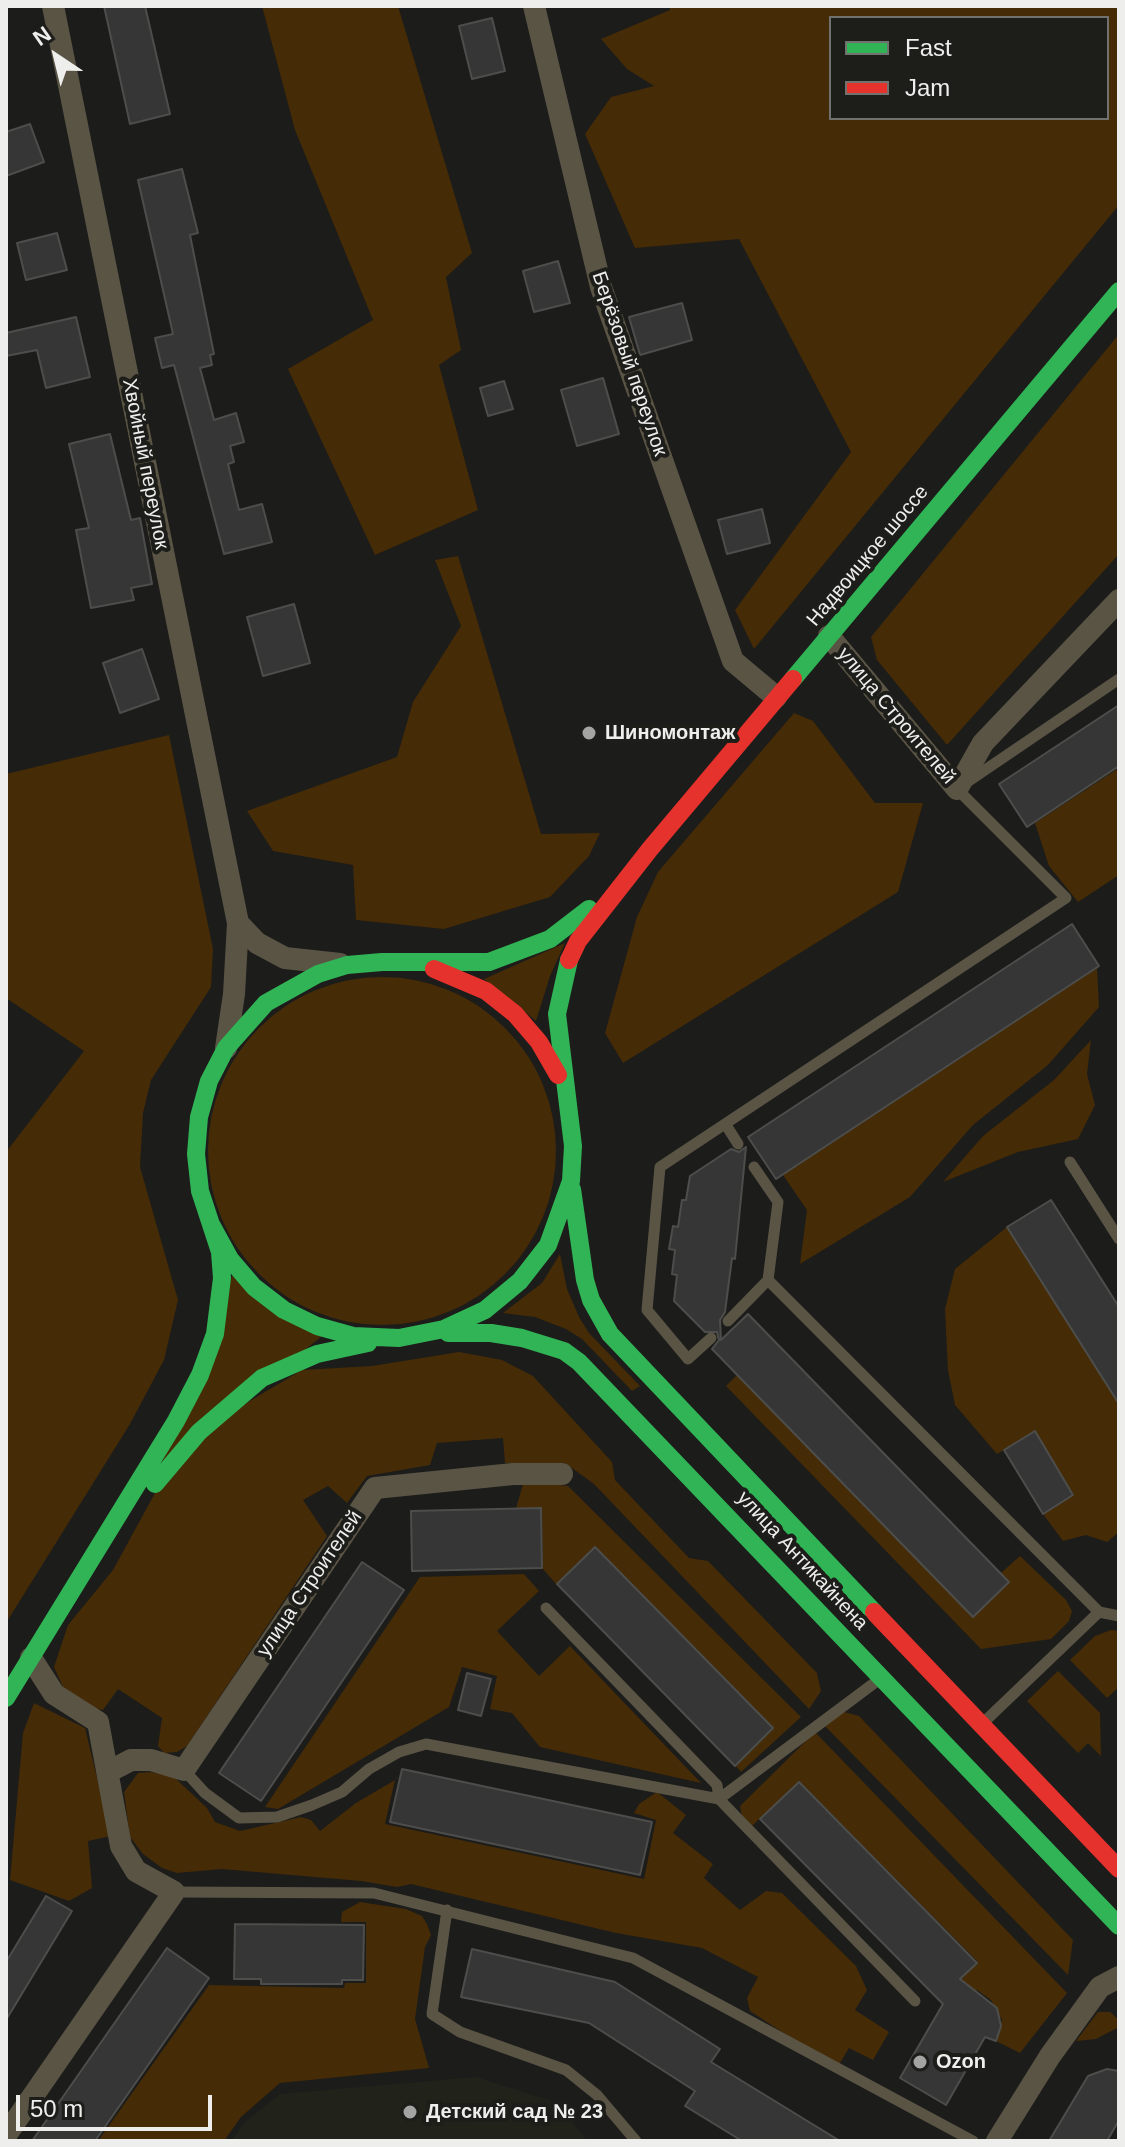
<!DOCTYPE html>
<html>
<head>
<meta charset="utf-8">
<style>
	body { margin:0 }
	#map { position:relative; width:1125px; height:2147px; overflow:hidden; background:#1c1c1b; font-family:Arial,sans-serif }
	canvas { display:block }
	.frame { position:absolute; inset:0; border:8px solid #eeeeec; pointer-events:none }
	.legend { position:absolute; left:829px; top:16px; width:280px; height:104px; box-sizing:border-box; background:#1d1d1a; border:2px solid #71716e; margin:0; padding:10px 14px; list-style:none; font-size:24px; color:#eeeeec }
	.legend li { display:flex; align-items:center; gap:16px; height:40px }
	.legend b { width:40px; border:2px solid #71716e }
	.north { position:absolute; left:16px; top:16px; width:80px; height:80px; -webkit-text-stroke:6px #1d1d1a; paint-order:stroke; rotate:325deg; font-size:22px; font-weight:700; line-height:32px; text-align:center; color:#eeeeec }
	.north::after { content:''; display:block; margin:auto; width:28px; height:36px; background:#eeeeec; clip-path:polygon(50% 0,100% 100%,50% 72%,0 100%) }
	.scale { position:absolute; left:16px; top:2095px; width:196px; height:36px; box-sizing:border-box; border:4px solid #eeeeec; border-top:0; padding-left:10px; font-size:24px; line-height:28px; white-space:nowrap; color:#eeeeec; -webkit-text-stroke:6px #1d1d1a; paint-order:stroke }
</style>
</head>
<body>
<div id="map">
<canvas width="1125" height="2147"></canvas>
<div class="frame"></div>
<ul class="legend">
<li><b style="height:10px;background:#30b455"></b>Fast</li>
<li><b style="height:10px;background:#e5322d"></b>Jam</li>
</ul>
<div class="north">N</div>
<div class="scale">50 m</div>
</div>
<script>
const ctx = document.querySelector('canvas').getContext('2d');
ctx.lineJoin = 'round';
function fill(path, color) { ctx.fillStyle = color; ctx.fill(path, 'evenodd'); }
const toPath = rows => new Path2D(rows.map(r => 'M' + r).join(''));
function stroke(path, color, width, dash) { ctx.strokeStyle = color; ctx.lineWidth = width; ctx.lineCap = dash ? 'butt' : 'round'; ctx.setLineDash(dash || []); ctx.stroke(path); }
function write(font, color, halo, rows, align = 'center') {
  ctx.font = font + ' Arial,sans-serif'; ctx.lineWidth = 8; ctx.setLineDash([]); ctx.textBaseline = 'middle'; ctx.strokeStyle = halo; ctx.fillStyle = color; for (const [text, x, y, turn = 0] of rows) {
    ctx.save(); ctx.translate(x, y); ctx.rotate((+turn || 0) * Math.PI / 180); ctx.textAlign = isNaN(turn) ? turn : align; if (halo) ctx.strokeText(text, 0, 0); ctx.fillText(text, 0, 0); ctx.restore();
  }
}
const built = toPath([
	[476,2077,555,2102,588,2141,231,2141,245,2122,280,2094]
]);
const green = toPath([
	[262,6,398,6,472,253,446,277,461,350,439,365,478,510,375,555,288,369,373,320,295,130],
	[670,6,1119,6,1119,205,754,649,735,610,851,452,739,239,635,248,585,134,611,97,654,86,627,69,601,39,670,10],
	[831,18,1107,18,1107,118,831,118],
	[1119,334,1119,554,947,745,877,660,871,637],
	[458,556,541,834,600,833,589,856,550,897,444,929,356,920,353,865,273,851,247,811,397,757,413,702,461,626,435,560],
	[794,713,813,721,875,803,923,803,898,892,623,1063,605,1033,637,917,658,872],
	[169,735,213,949,211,987,151,1080,143,1113,140,1167,178,1300,164,1360,130,1424,6,1623,6,1152,84,1051,6,998,6,774],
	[1119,768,1119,875,1078,902,1049,866,1035,823],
	[565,943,550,976,536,1021,484,979],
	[1097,968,1099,1007,1048,1065,973,1125,910,1197,800,1264,807,1210,783,1175],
	'208 1151a174 174 0 1 1 348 0a174 174 0 1 1-348 0Z',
	[1091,1040,1087,1074,1095,1105,1078,1139,1018,1152,943,1182,983,1136,1054,1080],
	[1007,1227,1119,1404,1119,1532,1107,1542,1086,1535,1063,1541,1043,1514,1074,1495,1035,1431,997,1454,955,1405,948,1370,945,1309,955,1269],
	[560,1254,567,1289,579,1317,589,1333,640,1386,632,1391,582,1339,566,1329,535,1317,503,1313,542,1283],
	[233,1274,322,1336,160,1468],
	[459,1352,502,1360,533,1376,612,1462,615,1480,689,1558,708,1561,817,1673,821,1691,809,1709,594,1484,565,1463,505,1463,503,1438,437,1443,430,1465,367,1476,347,1503,328,1486,303,1500,327,1536,187,1746,177,1752,164,1753,158,1746,162,1718,118,1689,103,1710,93,1708,63,1687,54,1667,68,1625,113,1570,155,1493,206,1427,302,1370,372,1366],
	[737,1375,973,1617,1009,1583,1001,1573,1020,1556,1066,1600,1072,1611,1069,1621,1051,1639,981,1649,726,1386],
	[524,1481,568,1486,801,1717,741,1772,736,1766,774,1728,595,1546,556,1584,543,1569,542,1508,516,1508],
	[524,1574,539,1591,497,1631,539,1676,570,1646,701,1783,540,1747,512,1713,490,1709,497,1676,462,1667,449,1707,278,1809,265,1807,420,1577],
	[1111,1630,1119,1631,1119,1687,1107,1698,1070,1660,1095,1636],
	[1058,1671,1100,1713,1101,1756,1088,1743,1078,1753,1027,1701],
	[34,1703,85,1728,111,1836,88,1841,92,1888,69,1901,10,1880,23,1733],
	[844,1712,859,1716,1073,1940,1068,1975,823,1724],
	[815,1732,1067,1993,1020,2053,996,2041,1002,2020,991,2000,977,1990,969,1997,955,1986,978,1962,799,1781,751,1827,743,1820,740,1806],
	[150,1772,173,1776,207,1808,215,1822,240,1831,301,1817,311,1820,320,1831,356,1803,395,1780,385,1824,644,1879,656,1820,634,1813,639,1804,657,1792,686,1815,673,1833,713,1864,704,1878,740,1910,766,1891,782,1893,856,1966,867,1990,855,2010,889,2032,873,2060,849,2048,837,2068,750,2011,747,1998,758,1977,702,1948,616,1933,411,1884,397,1887,361,1881,222,1869,177,1873,162,1868,143,1854,130,1837,124,1792,138,1773],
	[360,1902,406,1909,422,1916,427,1924,431,1935,425,1947,415,2019,429,2068,280,2083,241,2117,224,2141,98,2141,209,1985,344,1988,345,1983,366,1983,366,1922,341,1922,342,1912],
	[1098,2012,1110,2012,1119,2020,1119,2027,1096,2039,1076,2041]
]);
const building = toPath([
	[104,6,145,6,170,114,130,124,104,6],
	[492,18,505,71,472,79,459,26,492,18],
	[30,124,44,162,6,176,6,132,30,124],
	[182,169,198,233,190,235,214,354,210,355,212,365,200,368,214,420,236,413,244,442,230,446,234,462,228,464,239,510,262,504,272,542,224,554,174,365,162,368,155,338,173,334,138,180,182,169],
	[57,233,67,270,26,280,17,243,57,233],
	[558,261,570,303,534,312,523,271,558,261],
	[682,303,692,340,640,355,629,317,682,303],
	[76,317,90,377,46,388,37,350,6,356,6,333,76,317],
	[603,378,619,434,577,446,561,390,603,378],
	[504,381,513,409,488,416,480,388,504,381],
	[110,434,131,520,140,518,152,584,131,588,134,600,91,608,76,530,89,528,69,444,110,434],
	[762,509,770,543,727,554,718,520,762,509],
	[294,604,310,663,263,676,247,617,294,604],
	[142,649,159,699,120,713,103,663,142,649],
	[1119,705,1119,766,1027,827,999,784,1119,705],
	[1072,924,1099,966,776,1179,748,1137,1072,924],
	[746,1147,735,1259,732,1258,725,1312,720,1320,721,1340,748,1314,1009,1582,973,1617,712,1349,719,1340,717,1332,705,1332,674,1301,677,1275,672,1274,675,1250,669,1249,673,1226,678,1227,682,1200,686,1200,690,1176,731,1149,739,1152,746,1147],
	[1051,1200,1119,1307,1119,1404,1007,1227,1051,1200],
	[1035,1431,1073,1495,1043,1514,1004,1450,1035,1431],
	[541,1508,542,1568,412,1571,411,1511,541,1508],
	[595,1547,773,1728,735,1766,557,1584,595,1547],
	[362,1562,404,1590,261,1801,219,1773,362,1562],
	[467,1673,491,1679,481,1716,458,1710,467,1673],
	[402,1769,652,1822,640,1875,390,1822,402,1769],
	[799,1782,977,1963,960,1979,997,2008,1001,2026,996,2041,985,2037,946,2105,900,2078,943,2004,760,1819,799,1782],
	[46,1896,72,1911,6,2020,6,1962,46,1896],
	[235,1924,364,1925,363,1980,342,1980,342,1984,261,1984,261,1979,234,1979,235,1924],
	[167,1948,209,1978,95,2141,32,2141,167,1948],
	[472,1949,615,1982,720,2049,711,2062,840,2141,742,2141,685,2106,695,2091,589,2023,461,1997,472,1949],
	[1107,2069,1119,2071,1119,2120,1107,2141,1049,2141,1088,2076,1107,2069]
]);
const lane = toPath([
	[726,1125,738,1144],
	[1070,1162,1119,1239],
	[768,1280,1099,1612],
	[728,1321,768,1280,778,1202,754,1167],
	[711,1338,688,1359,647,1310,660,1167,1066,898,957,789,1119,679],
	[881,1678,719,1799,915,2001],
	[982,1724,1099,1612,1119,1616],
	[184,1770,205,1793,239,1818,277,1817,312,1805,342,1792,369,1769,399,1752,426,1744,719,1799,717,1785,546,1608],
	[174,1892,374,1893,633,1958,973,2141],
	[447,1910,432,2014,460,2032,566,2070,597,2095,636,2141]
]);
const street = toPath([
	[53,6,238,923,234,994,226,1048],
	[534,6,601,287,733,661,776,697],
	[829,636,957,789,983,743,1119,600],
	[238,923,257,943,285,958,340,964],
	[110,1771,131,1760,151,1760,184,1770,375,1488,513,1474,562,1474],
	[6,2135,174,1892,136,1871,121,1846,98,1722,54,1694,31,1658],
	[997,2141,1050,2056,1100,1987,1119,1977]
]);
const fast = toPath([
	[793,679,1119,291],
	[572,1189,585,1280,591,1300,610,1334,874,1612],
	[212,1226,230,1259,254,1287,284,1310,317,1326,353,1336,399,1338,444,1329,485,1310,520,1281,548,1245,571,1181,573,1146,557,1014,569,960],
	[448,1333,491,1333,522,1338,564,1351,579,1362,1119,1926],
	[155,1484,199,1432,262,1378,317,1354,368,1343],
	[6,1698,176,1421,200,1375,215,1334,222,1278,220,1252,200,1191,196,1154,199,1117,209,1081,226,1048,266,1003,318,974,347,965,382,962,489,962,550,939,589,909]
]);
const jam = toPath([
	[569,960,578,941,650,849,793,679],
	[434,969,486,991,515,1014,539,1042,558,1075],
	[874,1612,1119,1869]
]);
const markers = [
	[589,733,8,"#a4a4a3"],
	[920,2062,8,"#a4a4a3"],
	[410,2112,8,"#a4a4a3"]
];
const streetNames = [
	["Берёзовый переулок",629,364,71],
	["Хвойный переулок",145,464,79],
	["Надвоицкое шоссе",868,556,-50],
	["улица Строителей",896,716,50],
	["улица Антикайнена",802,1561,47],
	["улица Строителей",310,1584,-56]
];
const poiNames = [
	["Шиномонтаж",605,733],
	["Ozon",936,2062],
	["Детский сад № 23",426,2112]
];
fill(built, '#21221a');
fill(green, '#452b06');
fill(building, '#353635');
stroke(building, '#4d4e4c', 2);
stroke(lane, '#5a5445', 11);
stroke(street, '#5a5445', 22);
stroke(fast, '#30b455', 18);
stroke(jam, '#e5322d', 18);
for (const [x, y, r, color] of markers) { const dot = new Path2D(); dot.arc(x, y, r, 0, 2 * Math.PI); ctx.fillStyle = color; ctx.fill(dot); stroke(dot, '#1d1d1a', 3); }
write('20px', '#eeeeec', '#1d1d1a', streetNames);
write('bold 20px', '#eeeeec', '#1d1d1a', poiNames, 'left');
</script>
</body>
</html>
